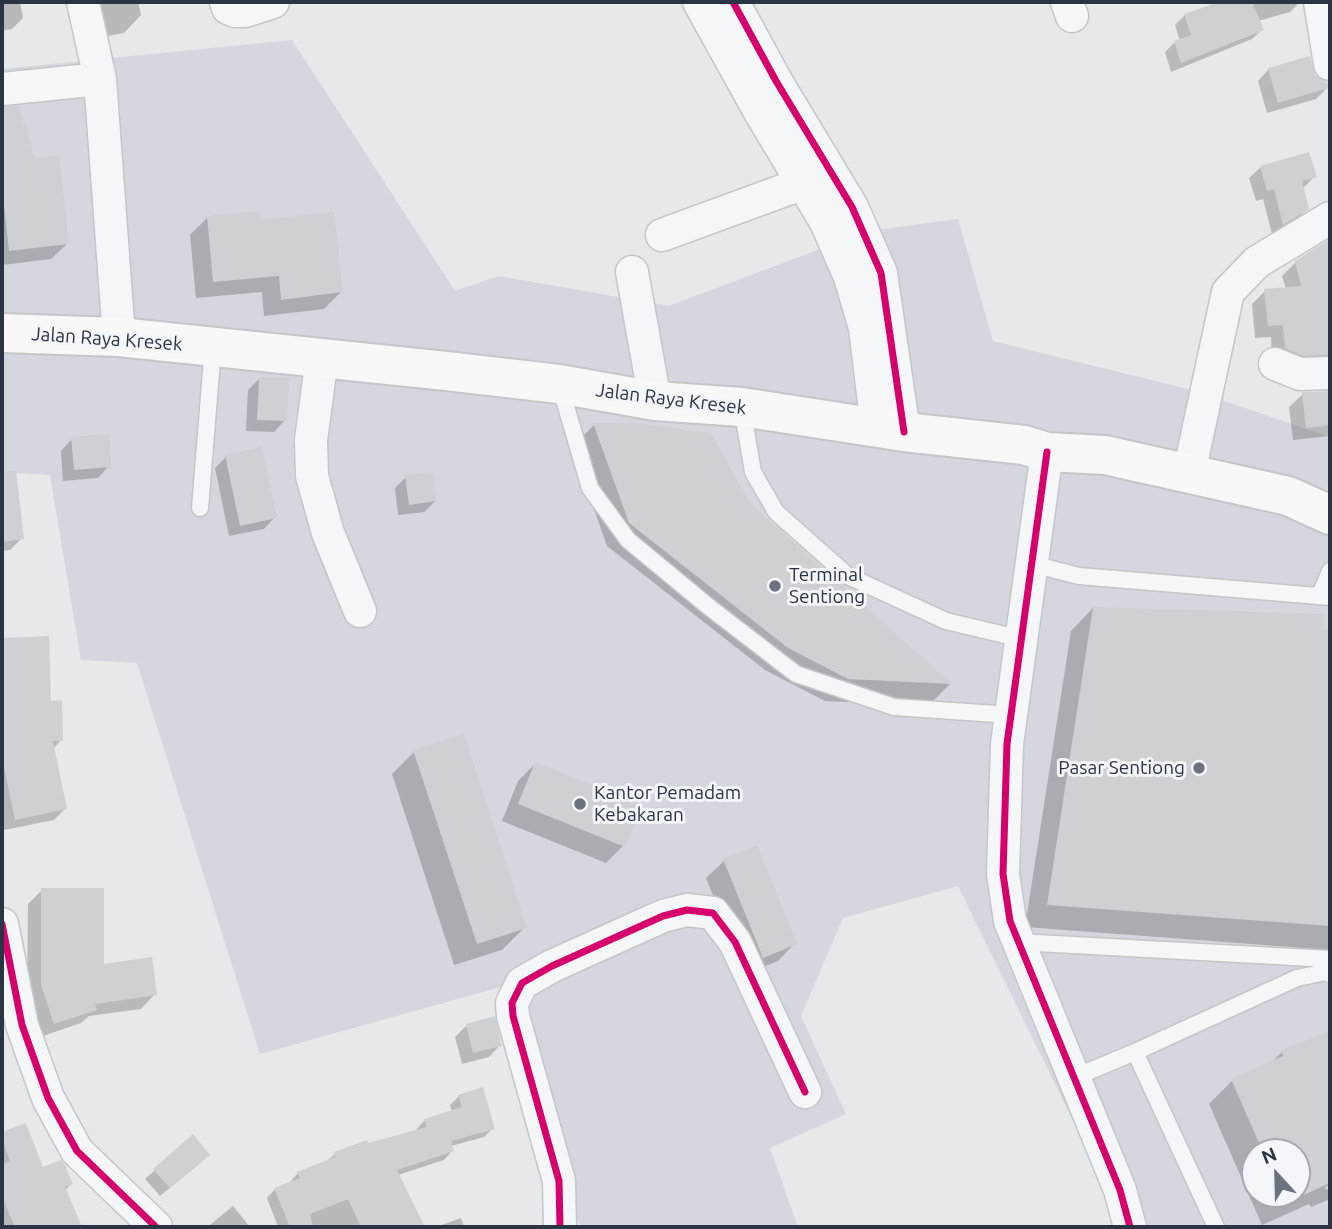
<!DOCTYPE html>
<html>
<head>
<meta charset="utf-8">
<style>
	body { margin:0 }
	#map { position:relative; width:1332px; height:1229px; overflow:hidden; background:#e6e8ea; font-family:Ubuntu,sans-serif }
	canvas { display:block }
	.frame { position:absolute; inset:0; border:4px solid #2b3445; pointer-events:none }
	.north { position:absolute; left:1241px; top:1138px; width:70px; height:70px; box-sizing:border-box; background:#f4f6f9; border:2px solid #a4a8b1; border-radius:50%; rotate:338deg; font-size:19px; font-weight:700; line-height:28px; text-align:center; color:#2b3445 }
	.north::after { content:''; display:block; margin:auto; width:24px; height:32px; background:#6c737f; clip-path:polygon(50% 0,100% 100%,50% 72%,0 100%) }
</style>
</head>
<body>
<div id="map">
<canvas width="1332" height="1229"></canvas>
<div class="frame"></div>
<div class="north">N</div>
</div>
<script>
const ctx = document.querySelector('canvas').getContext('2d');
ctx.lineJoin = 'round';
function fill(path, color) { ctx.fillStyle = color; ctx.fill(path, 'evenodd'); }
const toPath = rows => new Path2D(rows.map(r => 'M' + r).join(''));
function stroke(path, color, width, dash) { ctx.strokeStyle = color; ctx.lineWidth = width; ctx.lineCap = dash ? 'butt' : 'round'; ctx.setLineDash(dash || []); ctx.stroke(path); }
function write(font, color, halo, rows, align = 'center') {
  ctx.font = font + ' Ubuntu,sans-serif'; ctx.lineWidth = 6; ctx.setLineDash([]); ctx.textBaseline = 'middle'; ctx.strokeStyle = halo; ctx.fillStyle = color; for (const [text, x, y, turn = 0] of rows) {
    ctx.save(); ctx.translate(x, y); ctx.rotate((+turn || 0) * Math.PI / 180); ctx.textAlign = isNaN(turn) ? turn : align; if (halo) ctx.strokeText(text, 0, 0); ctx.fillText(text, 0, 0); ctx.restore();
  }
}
const built = toPath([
	[292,40,455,291,499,276,669,306,868,231,958,219,993,341,1192,390,1330,437,1330,1227,1125,1227,958,886,843,918,801,1016,846,1114,770,1148,798,1227,582,1227,532,1152,515,983,260,1054,137,663,81,660,50,475,2,472,2,69],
	[1255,1152,1297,1152,1297,1194,1255,1194]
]);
const shadow = toPath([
	[2,2,20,2,23,18,12,29,2,31],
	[86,2,138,2,141,15,124,33,93,39],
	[1218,2,1300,2,1290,12,1258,21,1262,30,1252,39,1171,72,1165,52,1175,42,1180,41,1175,25,1185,15,1218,4],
	[1269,69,1314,76,1327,88,1316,99,1267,113,1258,81],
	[2,109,22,126,67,244,51,259,2,265],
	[1261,167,1315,176,1303,188,1307,209,1296,220,1272,234,1263,199,1256,201,1249,178],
	[207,218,259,222,341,292,324,309,264,316,262,292,196,298,190,235],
	[1330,241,1330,375,1272,361,1271,337,1255,338,1252,304,1265,291,1286,289,1282,276,1296,262],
	[260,378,285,420,274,432,246,431,248,390],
	[1330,393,1330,436,1293,440,1289,407,1303,394],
	[594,425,749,504,950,684,928,706,825,701,765,670,607,546,572,447],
	[72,439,109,466,98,478,63,481,61,451],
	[226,457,275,517,264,529,229,536,215,468],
	[406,477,435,501,424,512,398,515,395,488],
	[17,497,22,538,10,550,2,551,2,499],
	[1093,608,1330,632,1330,950,1025,927,1071,631],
	[48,638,49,703,61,740,53,749,66,808,54,820,4,830,2,820,2,639],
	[414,752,525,927,502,950,454,965,392,774],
	[535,764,623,846,606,863,502,821,518,781],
	[756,848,795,943,778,961,745,974,706,878,724,861],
	[42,890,102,966,155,994,141,1009,89,1016,81,1023,40,1037,27,999,28,904],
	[466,1026,500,1045,489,1057,462,1064,455,1037],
	[1330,1033,1330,1185,1325,1187,1326,1190,1330,1188,1330,1199,1311,1207,1309,1204,1262,1225,1209,1104,1232,1081,1270,1064,1282,1052],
	[1255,1152,1297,1152,1297,1194,1255,1194],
	[459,1096,493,1128,484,1137,451,1146,452,1151,444,1160,398,1175,423,1227,278,1227,267,1198,275,1189,290,1182,298,1173,326,1162,335,1154,417,1131,417,1129,425,1120,452,1112,450,1105],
	[25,1125,42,1169,71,1184,65,1190,80,1227,2,1227,2,1134],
	[199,1164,160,1196,145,1179,155,1170],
	[233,1206,250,1227,208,1227,211,1224],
	[461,1218,464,1227,436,1227]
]);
const building = toPath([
	[1219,2,1252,2,1264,30,1181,63,1174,41,1191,35,1184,14],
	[1310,56,1315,75,1327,82,1329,88,1278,103,1268,68],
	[20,106,23,124,26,123,34,158,59,155,69,244,9,251,2,186,2,107],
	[1309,152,1317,177,1302,181,1309,209,1283,225,1274,189,1267,191,1260,166],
	[260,211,261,220,334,212,343,292,281,300,279,276,213,282,207,216],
	[1330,239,1330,355,1303,356,1285,348,1283,325,1268,326,1264,289,1301,286,1295,261],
	[259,377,289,377,287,421,257,420],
	[1330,391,1330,425,1306,428,1302,392],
	[593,423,635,423,711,433,750,503,952,684,848,679,788,648,629,523],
	[109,434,111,467,74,470,71,437],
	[262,447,277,518,240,526,225,455],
	[16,471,24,539,2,542,2,472],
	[433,472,437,501,409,505,405,475],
	[1093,607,1324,614,1323,629,1330,630,1330,926,1047,905],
	[49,636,51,701,62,700,63,741,53,741,67,809,15,820,2,758,2,638],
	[464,734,527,928,477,944,413,750],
	[535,762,642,805,625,847,518,804],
	[757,845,797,944,763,958,723,859],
	[41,888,104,888,104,964,152,957,157,995,95,1004,97,1010,54,1024,41,984],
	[495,1016,502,1046,473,1053,466,1024],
	[1330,1031,1330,1183,1297,1198,1297,1152,1263,1152,1231,1079,1283,1056,1281,1050],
	[483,1087,495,1129,451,1141,454,1151,397,1170,425,1227,361,1227,348,1199,310,1214,313,1227,290,1227,274,1188,300,1178,297,1172,335,1157,334,1152,367,1140,368,1143,427,1127,424,1119,462,1107,458,1095],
	[26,1123,43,1167,61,1160,65,1165,73,1184,65,1187,82,1227,15,1227,2,1197,2,1165,10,1161,2,1139,2,1132],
	[193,1134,210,1155,170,1188,153,1169]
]);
const service = toPath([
	[560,386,590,488,628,540,709,607,796,674,894,707,1011,715],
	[742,408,753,472,776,512,848,576,946,621,1022,639],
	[200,508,213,347],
	[1032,564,1079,576,1330,597],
	[1320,595,1330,571],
	[1018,942,1330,959],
	[1073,1078,1135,1052],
	[1216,1227,1135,1052,1297,978,1326,972,1330,974]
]);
const minor = toPath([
	[83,2,100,79,119,337],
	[226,2,228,8,235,11,245,11,273,2],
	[699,2,760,112,826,222,850,277,865,328,877,427],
	[733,2,776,81,852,207,881,273,904,432],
	[1067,2,1072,16],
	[1320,2,1330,64],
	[2,89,100,79],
	[662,235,823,176],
	[632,272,655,401],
	[322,358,311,440,312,476,328,533,360,611],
	[1275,364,1300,374,1330,373],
	[1047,452,1007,744,1003,874,1010,921,1120,1190,1130,1227],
	[1189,473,1228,292,1257,262,1330,218],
	[2,924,22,1025,48,1098,77,1151,156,1227],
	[560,1227,559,1181,513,1016,512,1003,522,983,552,966,663,916,687,910,713,913,735,942,805,1092]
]);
const secondary = toPath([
	[2,333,119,337,446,371,559,384,655,401,742,407,904,432,1024,445,1047,452,1105,455,1288,496,1330,515]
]);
const cycleway = toPath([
	[733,2,776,81,852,207,881,273,904,432],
	[1047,452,1007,744,1003,874,1010,921,1120,1190,1130,1227],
	[2,924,22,1025,48,1098,77,1151,156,1227],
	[560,1227,559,1181,513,1016,512,1003,522,983,552,966,663,916,687,910,713,913,735,942,805,1092]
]);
const markers = [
	[775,586,7,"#6c737f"],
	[1199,768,7,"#6c737f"],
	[580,804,7,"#6c737f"]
];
const streetNames = [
	["Jalan Raya Kresek",107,339,4],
	["Jalan Raya Kresek",671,399,7]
];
const poiNames = [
	["Terminal",789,575],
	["Sentiong",789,597],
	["Pasar Sentiong",1185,768,"right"],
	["Kantor Pemadam",594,793],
	["Kebakaran",594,815]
];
fill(built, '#d4d7dd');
fill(shadow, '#0003');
fill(building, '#ced0d3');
stroke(service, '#c4c6c8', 19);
stroke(minor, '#c4c6c8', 35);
stroke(secondary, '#c4c6c8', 42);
stroke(service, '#f5f6f7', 16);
stroke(minor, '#f5f6f7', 32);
stroke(secondary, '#f8f8f8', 38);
stroke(cycleway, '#d6006c', 7);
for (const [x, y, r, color] of markers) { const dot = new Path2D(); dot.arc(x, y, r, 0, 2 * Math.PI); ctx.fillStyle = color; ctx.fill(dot); stroke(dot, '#f4f6f9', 2.5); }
write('19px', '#2b3445', '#f4f6f9', streetNames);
write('19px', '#2b3445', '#f4f6f9', poiNames, 'left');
</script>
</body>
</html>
